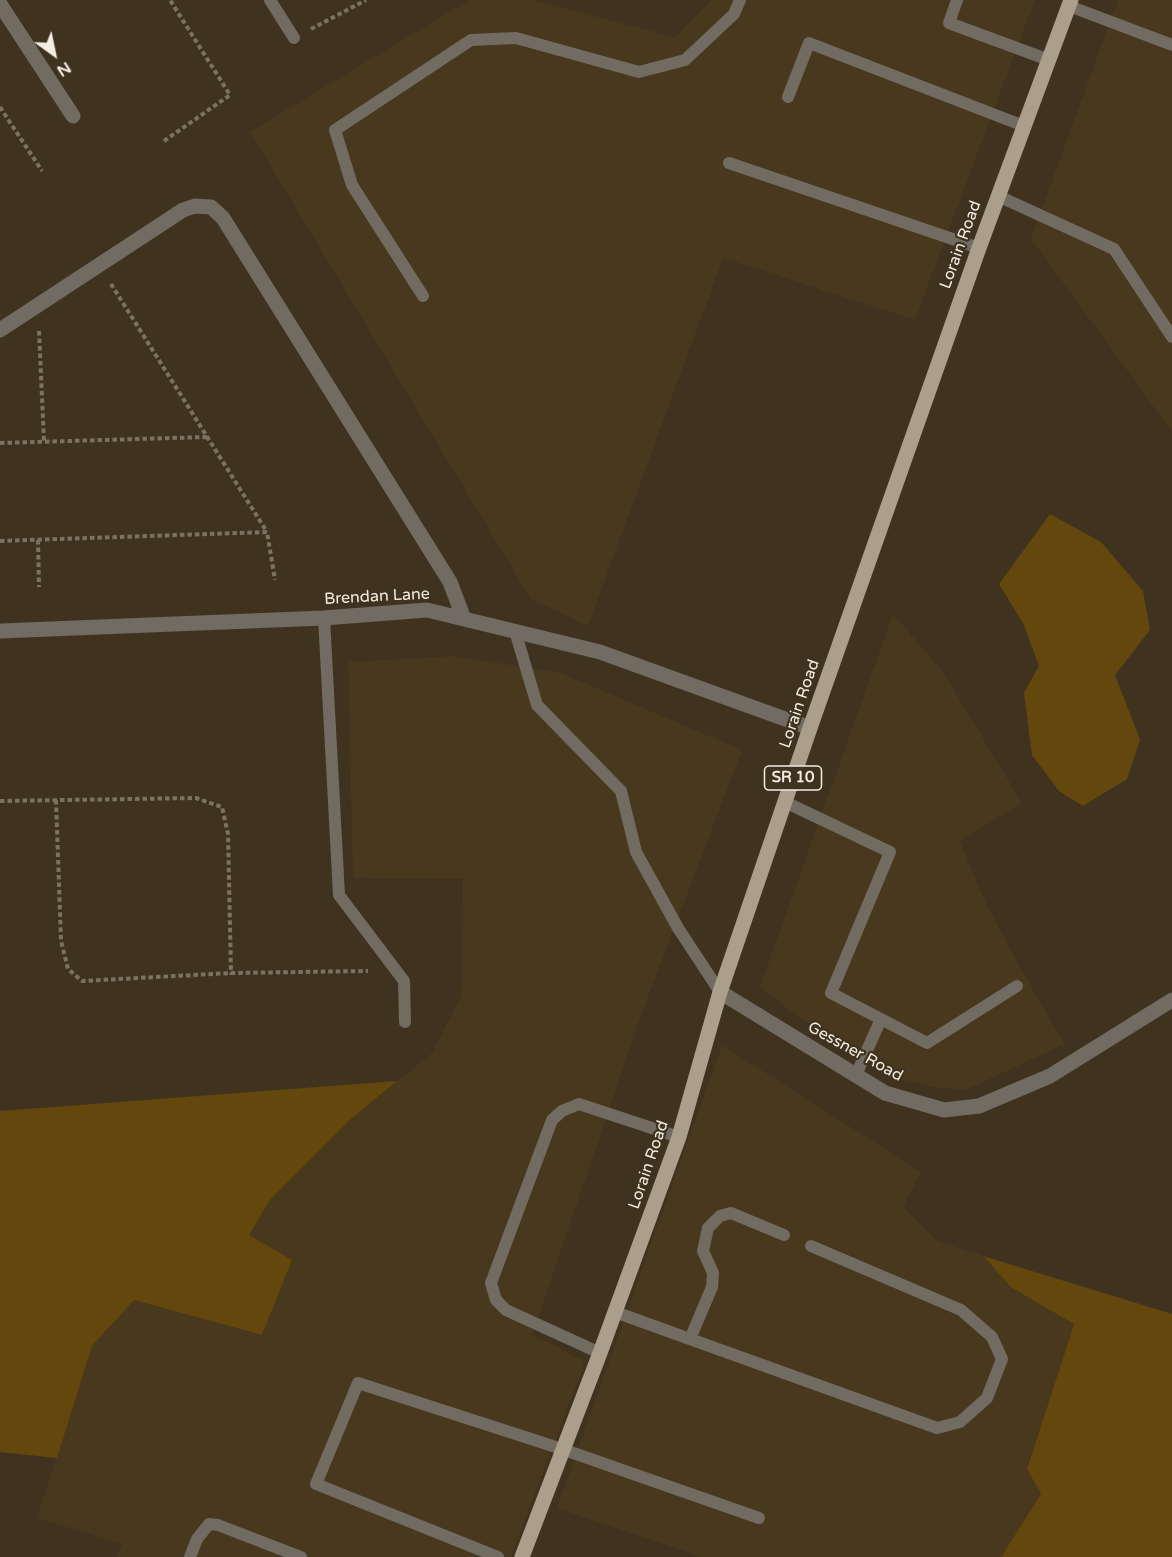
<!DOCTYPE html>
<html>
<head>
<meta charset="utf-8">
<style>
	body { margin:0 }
	#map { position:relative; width:1172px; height:1557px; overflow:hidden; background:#3f3320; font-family:"Varela Round",sans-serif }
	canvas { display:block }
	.north { position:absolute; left:24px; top:24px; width:60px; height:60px; -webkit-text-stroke:4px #3f3320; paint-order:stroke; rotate:147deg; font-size:16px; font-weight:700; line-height:24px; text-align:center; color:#f5ede1 }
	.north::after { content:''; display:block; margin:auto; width:21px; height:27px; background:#f5ede1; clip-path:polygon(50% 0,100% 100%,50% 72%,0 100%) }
</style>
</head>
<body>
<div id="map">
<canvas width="1172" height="1557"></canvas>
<div class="north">N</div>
</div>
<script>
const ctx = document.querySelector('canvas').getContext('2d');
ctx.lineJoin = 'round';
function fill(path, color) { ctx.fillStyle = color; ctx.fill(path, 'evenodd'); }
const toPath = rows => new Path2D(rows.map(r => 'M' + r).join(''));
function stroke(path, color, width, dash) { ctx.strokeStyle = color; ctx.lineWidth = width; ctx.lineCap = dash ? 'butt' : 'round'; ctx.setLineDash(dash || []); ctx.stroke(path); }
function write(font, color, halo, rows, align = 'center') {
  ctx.font = font + ' "Varela Round",sans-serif'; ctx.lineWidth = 4.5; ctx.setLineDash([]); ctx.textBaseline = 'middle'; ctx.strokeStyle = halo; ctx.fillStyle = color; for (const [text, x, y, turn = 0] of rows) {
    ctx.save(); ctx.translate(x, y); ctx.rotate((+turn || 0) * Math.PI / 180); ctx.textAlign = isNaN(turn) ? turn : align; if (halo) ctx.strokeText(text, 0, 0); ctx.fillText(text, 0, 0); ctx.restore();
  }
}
const built = toPath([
	[469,0,532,0,675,37,712,0,1035,0,915,320,723,258,588,626,531,599,250,132],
	[1118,0,1172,0,1172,432,1031,239],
	[893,614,943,672,1022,803,960,841,983,897,1011,951,1064,1044,966,1090,933,1087,892,1077,793,1013,760,987],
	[455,656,561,673,742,750,639,1021,532,1336,548,1342,585,1362,511,1557,116,1557,122,1544,37,1518,92,1346,134,1300,262,1335,291,1260,249,1235,270,1200,351,1119,432,1053,461,996,463,879,353,878,348,662],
	[722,1045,921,1172,903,1207,937,1241,983,1256,1012,1288,1074,1324,1027,1469,1041,1494,1001,1557,702,1557,557,1508]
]);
const green = toPath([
	[1050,514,1101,542,1143,591,1150,630,1115,675,1140,740,1127,779,1083,806,1059,791,1032,755,1024,693,1039,666,1023,623,999,584],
	[397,1081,351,1119,270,1200,249,1235,292,1260,262,1335,134,1300,92,1346,57,1458,0,1452,0,1111],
	[983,1256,1172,1314,1172,1557,1001,1557,1041,1494,1027,1469,1074,1324,1012,1288]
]);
const path = toPath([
	[311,29,366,0],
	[0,107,42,171],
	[164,141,230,95,170,0],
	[111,284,267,532],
	[39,331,44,441],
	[0,443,207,437],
	[38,540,39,587],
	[0,541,267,532,275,580],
	[56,800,61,941,68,969,82,981,231,973],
	[0,801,196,798,222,807,228,834,231,973,368,971]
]);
const service = toPath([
	[270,0,294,38],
	[957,0,949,23,1049,60],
	[1069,6,1172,45],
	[788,97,809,43,1024,126],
	[729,163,979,248],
	[998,196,1114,249,1172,337],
	[423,296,352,185,335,130,471,40,516,38,639,72,685,60,734,14,740,0],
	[324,618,339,895,404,981,405,1022],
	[515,631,537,705,621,791,636,852,678,928,720,992],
	[785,802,890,852,831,993,927,1043,1017,986],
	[856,1075,881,1019],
	[615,1312,937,1428,960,1422,987,1398,1002,1359,992,1337,961,1310,811,1246],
	[690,1339,712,1287,713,1273,703,1251,708,1228,720,1216,731,1213,784,1235],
	[600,1353,506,1310,496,1300,491,1283,552,1120,562,1111,579,1104,679,1137],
	[190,1557,197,1539,209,1524,218,1525,301,1557],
	[498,1557,316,1484,358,1383,562,1449,759,1518]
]);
const minor = toPath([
	[0,4,73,116],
	[0,330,183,210,195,206,211,207,223,218,450,582,464,619],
	[0,631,324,618,427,610,600,652,810,728],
	[720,992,885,1093,944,1110,979,1106,1050,1076,1172,1000]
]);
const primary = toPath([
	[522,1557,600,1353,679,1137,720,992,810,728,979,248,1071,0]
]);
const shields = [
	[793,778,57]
];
const shieldNames = [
	["SR 10",793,778]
];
const streetNames = [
	["Lorain Road",961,245,-70],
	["Brendan Lane",377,597,-3],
	["Lorain Road",800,704,-71],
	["Gessner Road",855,1052,29],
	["Lorain Road",649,1165,-71]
];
fill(built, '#47381e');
fill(green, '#64470c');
stroke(path, '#7d7261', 4, [4.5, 3]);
stroke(service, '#716b62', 12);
stroke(minor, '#716b62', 15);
stroke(primary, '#ab9f8c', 15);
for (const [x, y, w] of shields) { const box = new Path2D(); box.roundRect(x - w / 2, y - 12, w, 24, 4.5); ctx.fillStyle = '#3f3320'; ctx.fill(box); stroke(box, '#f5ede1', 1.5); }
write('bold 15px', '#f5ede1', null, shieldNames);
write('16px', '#f5ede1', '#3f3320', streetNames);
</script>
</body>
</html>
